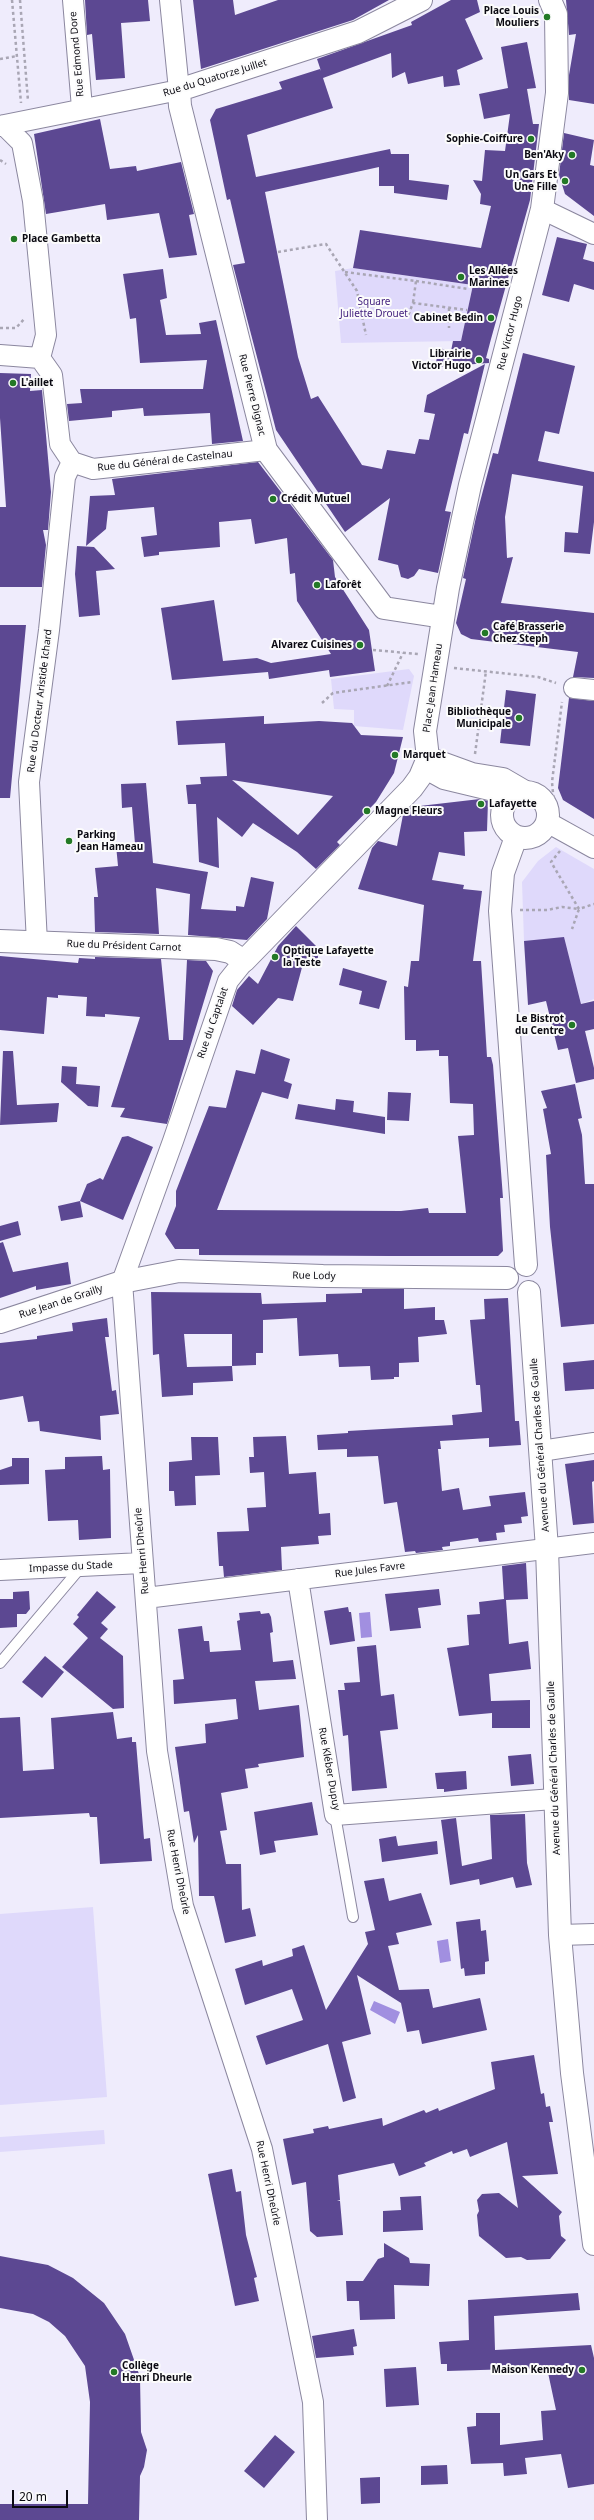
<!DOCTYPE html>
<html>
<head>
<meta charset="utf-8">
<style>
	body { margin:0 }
	#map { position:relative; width:594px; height:2520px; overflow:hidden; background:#efecfc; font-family:"Noto Sans",sans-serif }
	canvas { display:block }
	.scale { position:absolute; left:12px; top:2490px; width:56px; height:18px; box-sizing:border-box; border:2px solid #0b0a12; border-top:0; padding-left:5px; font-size:12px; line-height:14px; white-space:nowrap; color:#0b0a12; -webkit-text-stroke:3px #fcfcfc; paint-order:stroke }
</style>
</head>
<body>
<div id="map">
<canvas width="594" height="2520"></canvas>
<div class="scale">20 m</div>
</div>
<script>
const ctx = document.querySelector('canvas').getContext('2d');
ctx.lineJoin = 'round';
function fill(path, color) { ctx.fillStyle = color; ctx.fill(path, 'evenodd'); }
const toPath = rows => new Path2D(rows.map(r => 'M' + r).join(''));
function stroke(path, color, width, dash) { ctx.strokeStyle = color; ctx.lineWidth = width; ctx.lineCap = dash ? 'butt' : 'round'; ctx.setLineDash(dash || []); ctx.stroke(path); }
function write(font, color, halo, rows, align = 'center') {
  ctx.font = font + ' "Noto Sans",sans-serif'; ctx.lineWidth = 4; ctx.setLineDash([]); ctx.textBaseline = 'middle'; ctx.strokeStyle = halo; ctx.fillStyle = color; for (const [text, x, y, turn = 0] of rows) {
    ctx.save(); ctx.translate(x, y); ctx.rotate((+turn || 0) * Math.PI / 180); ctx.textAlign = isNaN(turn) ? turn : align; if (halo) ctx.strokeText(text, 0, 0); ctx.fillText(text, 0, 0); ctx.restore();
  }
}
const green = toPath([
	[353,268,473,285,461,341,341,343,335,271],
	[409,669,414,676,403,730,354,726,354,710,334,709,331,679],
	[556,847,594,869,594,999,581,1004,567,950,524,941,522,882,538,861],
	[93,1907,107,2097,0,2105,0,1914],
	[104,2130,105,2144,0,2152,0,2137]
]);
const water = toPath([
	[370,1612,372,1637,361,1638,359,1613],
	[448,1939,451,1961,440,1963,437,1941],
	[374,2001,400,2012,395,2024,370,2010]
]);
const building = toPath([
	[85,0,148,0,150,21,121,23,125,78,96,80,92,34,87,35],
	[193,0,233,0,235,15,278,0,389,0,353,20,201,69],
	[451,0,477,0,480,12,465,19,483,59,457,70,460,85,444,87,443,76,408,84,405,72,392,78,391,53,323,78,333,108,247,135,256,177,390,149,391,154,409,154,409,180,449,185,447,200,394,193,394,186,379,186,379,167,265,192,298,357,311,399,318,396,362,465,382,469,387,450,415,454,419,439,429,440,435,414,424,412,427,395,485,364,468,434,464,433,445,511,451,512,438,573,419,569,414,576,408,579,401,577,398,565,378,560,390,498,345,532,276,430,233,265,245,263,230,199,227,200,210,120,216,109,282,89,279,82,320,69,321,71,317,59,412,25,411,22],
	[566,0,594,0,594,104,569,100,569,75,576,34,569,35],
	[527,42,536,88,527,89,533,124,539,124,530,200,491,339,486,358,489,359,489,363,435,367,439,348,451,351,453,341,461,341,473,285,353,268,360,230,481,248,491,206,480,204,481,194,473,180,482,181,485,150,505,151,510,114,484,119,479,94,508,88,501,47],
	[100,119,110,169,136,166,137,171,181,162,194,214,189,215,197,255,169,258,159,213,107,220,105,204,46,214,34,134],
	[564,133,594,140,590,165,594,166,594,216,565,194,559,175],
	[557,237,587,244,583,259,594,262,594,290,574,284,569,302,542,295],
	[163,269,167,298,160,300,166,335,201,334,199,323,216,320,243,441,212,444,210,413,144,416,143,408,112,411,112,417,69,421,67,404,82,403,80,389,203,389,207,360,140,363,136,318,130,319,123,274],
	[523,353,575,366,559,434,545,431,538,461,594,472,594,522,590,554,564,552,565,532,578,533,583,486,512,474,505,517,507,558,513,557,501,603,594,613,594,678,573,677,578,652,471,639,461,634,456,623,466,579,463,578,476,517,493,453,498,454],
	[0,373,31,374,30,391,42,390,51,492,48,530,43,530,46,545,42,587,0,587,0,507,6,507,0,418],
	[258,462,333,560,335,577,369,630,375,671,330,677,329,670,269,679,268,672,172,680,161,608,214,600,223,661,257,658,271,663,331,654,297,601,295,573,290,574,287,538,255,544,251,519,219,522,220,547,159,552,159,555,144,557,141,537,157,535,154,507,108,511,106,529,86,546,90,496,115,495,112,479],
	[77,546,94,547,115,569,96,571,100,615,79,617,75,574],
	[0,625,26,625,10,798,0,798],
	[506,690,536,694,530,746,500,743],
	[569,698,594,701,594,819,563,800,558,788],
	[264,716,264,724,319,721,352,723,361,735,403,737,394,773,376,802,337,842,340,845,316,869,297,852,253,823,242,837,217,817,219,868,199,862,196,804,188,804,186,785,201,784,200,777,227,776,225,743,178,745,176,721],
	[232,780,333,796,298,835],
	[146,783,153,863,208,872,201,909,236,911,236,906,244,907,251,877,274,882,267,919,247,940,188,935,190,894,156,888,159,934,95,932,94,897,98,897,95,868,118,866,116,845,135,844,132,807,122,808,121,784],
	[480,799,488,801,487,831,464,832,465,856,439,852,432,880,464,885,463,889,482,891,473,961,481,961,487,1057,491,1057,493,1065,503,1198,500,1198,503,1251,498,1256,389,1256,199,1255,199,1249,175,1249,165,1234,176,1206,176,1191,209,1106,226,1108,236,1070,255,1074,261,1049,290,1059,284,1081,292,1084,288,1099,262,1092,217,1210,401,1211,428,1208,429,1213,466,1213,458,1136,474,1135,473,1104,450,1103,448,1056,439,1056,439,1050,416,1051,416,1040,405,1040,404,986,408,987,411,961,419,961,424,905,358,889,372,848,378,841,397,846,403,815,411,807],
	[296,926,319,949,317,964,304,960,293,1001,278,998,253,1025,232,1006,237,990,249,976,258,984,278,946],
	[564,937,581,1004,594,1001,594,1029,585,1031,594,1068,594,1079,576,1083,568,1048,558,1050,546,1001,528,1005,524,941],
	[0,956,78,963,79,958,95,959,95,957,161,959,169,1040,183,1040,187,960,206,961,213,971,167,1124,120,1117,125,1108,111,1107,140,1017,105,1014,105,1017,86,1016,87,997,58,995,58,998,47,997,44,1034,0,1030],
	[343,968,387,981,379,1009,359,1004,362,991,339,985],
	[3,1051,13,1051,17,1105,59,1103,57,1122,0,1125],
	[62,1066,77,1067,76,1084,100,1086,98,1107,88,1106,61,1082],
	[575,1084,582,1118,578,1119,582,1135,585,1184,594,1184,594,1324,561,1327,550,1227,546,1155,551,1154,543,1109,547,1108,541,1091],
	[388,1092,411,1093,409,1121,387,1120],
	[336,1099,354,1101,353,1112,385,1117,385,1134,295,1119,298,1104,335,1110],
	[128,1136,153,1147,123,1220,80,1201,87,1184,100,1178,103,1180,122,1137],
	[80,1201,83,1217,61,1221,58,1206],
	[18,1221,21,1235,0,1241,0,1226],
	[3,1242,13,1272,68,1262,71,1284,36,1290,36,1286,0,1298,0,1243],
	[362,1289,404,1289,404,1309,435,1307,435,1320,444,1320,447,1334,418,1337,419,1362,399,1363,399,1377,394,1377,394,1379,371,1380,370,1366,339,1367,338,1354,299,1356,297,1318,263,1320,263,1353,256,1353,256,1365,232,1366,233,1381,193,1383,193,1395,162,1397,159,1354,153,1355,151,1292,261,1293,262,1304,326,1302,326,1294,362,1293],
	[184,1334,232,1334,232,1366,187,1367],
	[508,1298,515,1421,519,1421,521,1445,489,1447,489,1438,440,1441,441,1449,438,1449,442,1491,459,1488,463,1510,491,1506,489,1496,525,1492,528,1516,521,1517,522,1523,504,1525,505,1532,496,1533,497,1540,479,1542,478,1538,450,1542,450,1546,442,1547,443,1550,416,1553,415,1551,405,1552,397,1502,384,1504,378,1456,347,1457,347,1449,318,1450,317,1435,348,1433,348,1431,453,1425,452,1415,482,1412,480,1385,476,1385,470,1320,485,1319,484,1299],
	[107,1318,109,1337,105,1337,112,1391,116,1390,119,1414,100,1416,101,1440,40,1431,39,1421,28,1422,23,1396,0,1400,0,1343,37,1339,37,1336,73,1331,72,1323],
	[594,1360,594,1389,565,1391,563,1363],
	[286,1436,289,1474,316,1472,319,1514,330,1513,331,1535,318,1536,319,1544,281,1547,282,1570,224,1577,223,1566,219,1566,217,1532,249,1531,247,1508,266,1507,264,1472,250,1473,249,1457,254,1457,253,1437],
	[191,1437,218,1437,220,1475,195,1476,196,1505,175,1506,174,1491,169,1491,169,1462,192,1460],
	[102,1456,103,1470,110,1469,111,1538,79,1540,78,1520,48,1521,45,1470,65,1469,65,1457],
	[12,1458,29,1458,29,1484,0,1485,0,1470,12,1466],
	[594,1460,594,1481,592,1482,594,1523,573,1525,565,1464],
	[526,1563,528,1599,506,1600,509,1644,528,1641,531,1669,489,1674,491,1701,530,1700,530,1728,492,1728,492,1713,459,1716,447,1648,469,1645,467,1615,480,1614,479,1602,504,1599,502,1566],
	[439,1589,441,1605,418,1608,421,1628,390,1631,385,1594],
	[29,1591,30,1609,26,1614,17,1614,17,1627,0,1628,0,1599,13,1599,13,1592],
	[97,1591,116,1607,101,1623,108,1629,100,1638,123,1656,124,1708,113,1709,62,1667,88,1638,73,1624,79,1617,77,1615],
	[348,1607,349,1612,351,1612,355,1641,330,1645,324,1611],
	[260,1611,261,1614,269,1613,271,1617,273,1632,270,1633,273,1662,293,1660,296,1679,255,1681,259,1710,299,1705,304,1757,258,1764,259,1767,245,1769,248,1788,221,1793,227,1830,220,1831,226,1864,241,1864,242,1910,250,1908,256,1936,225,1943,214,1896,199,1896,198,1835,194,1843,189,1811,184,1812,175,1747,206,1743,205,1724,238,1719,236,1699,174,1704,173,1680,184,1679,178,1629,202,1626,204,1641,209,1641,210,1652,241,1650,237,1621,240,1620,239,1613],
	[376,1645,381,1696,394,1694,398,1729,380,1731,387,1788,352,1791,348,1735,343,1736,338,1690,345,1690,344,1683,360,1682,357,1647],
	[45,1656,64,1672,42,1698,22,1682],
	[113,1712,117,1739,132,1737,132,1742,136,1742,144,1839,150,1838,152,1861,100,1864,97,1817,90,1817,89,1813,0,1818,0,1718,20,1717,23,1771,54,1769,51,1718],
	[531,1754,534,1784,511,1786,508,1756],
	[466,1771,467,1789,444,1792,444,1789,437,1789,435,1773],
	[312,1802,318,1835,274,1841,276,1852,260,1855,254,1812],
	[525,1814,527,1863,532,1885,516,1888,513,1877,480,1885,479,1879,450,1885,441,1820,456,1818,462,1866,492,1859,490,1815],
	[396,1836,398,1846,437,1841,438,1854,382,1862,379,1839],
	[384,1878,389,1901,421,1893,432,1925,396,1933,399,1944,388,1946,399,1990,429,1989,433,2008,480,1998,487,2030,422,2044,419,2030,407,2032,401,2003,357,1975,371,2034,342,2042,356,2098,343,2102,328,2044,266,2065,256,2036,303,2020,292,1989,245,2005,235,1969,262,1960,263,1966,293,1956,292,1949,304,1945,326,2010,368,1944,365,1932,375,1930,364,1881],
	[480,1919,481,1931,486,1930,489,1961,485,1962,485,1974,465,1976,464,1968,461,1969,456,1922],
	[534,2055,541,2094,544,2093,546,2107,550,2106,553,2122,549,2122,558,2174,522,2176,562,2212,559,2216,561,2236,566,2240,550,2259,527,2260,521,2257,506,2258,479,2236,477,2215,479,2211,477,2200,482,2194,499,2193,518,2208,507,2142,470,2157,467,2149,453,2154,452,2151,424,2163,426,2166,399,2176,394,2163,338,2175,340,2200,337,2201,340,2201,343,2235,317,2237,310,2231,306,2182,292,2185,283,2139,314,2133,313,2129,328,2126,329,2129,382,2118,383,2126,424,2110,426,2113,438,2108,439,2111,495,2089,491,2062],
	[232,2169,236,2192,241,2191,246,2235,257,2277,254,2278,259,2301,235,2306,208,2174],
	[421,2196,423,2230,383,2232,383,2211,401,2210,400,2197],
	[384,2243,409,2258,410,2263,430,2264,429,2286,394,2285,395,2319,360,2320,359,2301,347,2301,346,2281,363,2281,378,2259,384,2257],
	[0,2256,48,2265,73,2278,104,2303,125,2334,140,2377,141,2432,147,2450,144,2467,140,2476,139,2520,0,2520,0,2504,88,2504,90,2402,85,2366,65,2336,49,2322,33,2314,0,2308],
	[578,2293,580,2310,494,2316,495,2350,591,2345,594,2358,594,2484,568,2488,561,2454,525,2458,527,2474,504,2476,503,2463,471,2464,467,2427,476,2426,476,2413,500,2413,500,2445,543,2440,541,2411,556,2410,547,2368,447,2371,447,2364,441,2364,439,2342,469,2340,468,2300],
	[354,2329,357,2346,353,2347,354,2355,316,2358,312,2336],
	[416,2367,419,2405,386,2407,384,2369],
	[275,2435,295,2452,264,2488,244,2471],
	[447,2465,448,2484,421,2485,421,2466],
	[380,2477,380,2503,361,2504,360,2478]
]);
const path = toPath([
	[12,0,21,103],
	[20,0,28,101],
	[0,59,17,56],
	[0,160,6,164],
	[278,252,326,244,357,291,361,311,408,316,413,303,467,310],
	[345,272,416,281,413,303],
	[416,281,468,289],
	[449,308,449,328],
	[361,311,366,335],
	[0,328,16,328,25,318],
	[373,650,418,654],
	[454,668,538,677,556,683],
	[387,686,403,653],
	[322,703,333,693,412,682],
	[475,754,486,671],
	[554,804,552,782,562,702],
	[560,851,551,862,579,909,594,904],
	[520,910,547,910,562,907,579,909,572,929]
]);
const service = toPath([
	[0,1663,82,1566],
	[335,1815,353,1917]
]);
const minor = toPath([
	[73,0,82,108],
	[4,125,22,143,33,201,46,335,40,358],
	[0,126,179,90,170,0],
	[542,209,594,234],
	[0,355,40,358,52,375,60,444,72,462,93,469,266,450],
	[574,688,594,690],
	[547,822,594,848],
	[37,943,29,782,49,630,65,477,72,462],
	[244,961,228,981,173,1141,122,1282,157,1751,183,1906,262,2149,313,2402,317,2520],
	[541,1451,594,1443],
	[0,1570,142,1563],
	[298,1579,335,1815,554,1799],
	[146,1598,594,1543],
	[560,1935,594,1934]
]);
const tertiary = toPath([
	[421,0,358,32,179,90,180,106,266,450,384,608,443,617],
	[527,793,503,779,472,774,428,758,425,731,448,588,470,485,542,209,557,93,556,14,550,0],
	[516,837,503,873,500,911,526,1265],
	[529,1292,547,1549,560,1935,572,2073,594,2244],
	[0,1322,122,1282,179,1271,323,1276,507,1278]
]);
const secondary = toPath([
	[428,758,435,773,444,778,494,790,507,800],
	'502 815a23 23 0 1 1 46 0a23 23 0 1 1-46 0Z',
	[0,941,216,949,230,952,244,961,412,788,420,777,428,758]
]);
const markers = [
	[547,17,4,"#237926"],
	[531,139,4,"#237926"],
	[572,155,4,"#237926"],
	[565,181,4,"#237926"],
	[14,239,4,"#237926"],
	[461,277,4,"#237926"],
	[491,318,4,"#237926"],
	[479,360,4,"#237926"],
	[13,383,4,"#237926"],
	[273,499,4,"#237926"],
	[317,585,4,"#237926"],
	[485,633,4,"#237926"],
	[360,645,4,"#237926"],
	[519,718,4,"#237926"],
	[395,755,4,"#237926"],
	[481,804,4,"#237926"],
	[367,811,4,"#237926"],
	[69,841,4,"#237926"],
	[275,957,4,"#237926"],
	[572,1025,4,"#237926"],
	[582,2370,4,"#237926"],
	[114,2372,4,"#237926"]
];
const poiNames = [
	["Place Louis",539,11,"right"],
	["Mouliers",539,23,"right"],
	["Sophie-Coiffure",523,139,"right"],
	["Ben'Aky",564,155,"right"],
	["Un Gars Et",557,175,"right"],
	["Une Fille",557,187,"right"],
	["Place Gambetta",22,239],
	["Les Allées",469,271],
	["Marines",469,283],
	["Cabinet Bedin",483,318,"right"],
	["Librairie",471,354,"right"],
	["Victor Hugo",471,366,"right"],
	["L'aillet",21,383],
	["Crédit Mutuel",281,499],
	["Laforêt",325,585],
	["Café Brasserie",493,627],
	["Chez Steph",493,639],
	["Alvarez Cuisines",352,645,"right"],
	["Bibliothèque",511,712,"right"],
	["Municipale",511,724,"right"],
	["Marquet",403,755],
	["Lafayette",489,804],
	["Magne Fleurs",375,811],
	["Parking",77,835],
	["Jean Hameau",77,847],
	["Optique Lafayette",283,951],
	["la Teste",283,963],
	["Le Bistrot",564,1019,"right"],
	["du Centre",564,1031,"right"],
	["Collège",122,2366],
	["Henri Dheurle",122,2378],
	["Maison Kennedy",574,2370,"right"]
];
const streetNames = [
	["Rue Edmond Dore",77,54,-95],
	["Rue du Quatorze Juillet",215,78,-17],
	["Rue Victor Hugo",510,333,-76],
	["Rue Pierre Dignac",252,395,76],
	["Rue du Général de Castelnau",165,461,-6],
	["Place Jean Hameau",433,688,-82],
	["Rue du Docteur Aristide Ichard",40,701,-83],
	["Rue du Président Carnot",124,946,2],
	["Rue du Captalat",213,1023,-71],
	["Rue Lody",314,1276,1],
	["Rue Jean de Grailly",61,1302,-18],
	["Avenue du Général Charles de Gaulle",540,1445,-94],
	["Rue Henri Dheûrle",142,1551,-95],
	["Impasse du Stade",71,1567,-3],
	["Rue Jules Favre",370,1570,-7],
	["Avenue du Général Charles de Gaulle",554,1768,-92],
	["Rue Kléber Dupuy",329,1769,80],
	["Rue Henri Dheûrle",178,1872,79],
	["Rue Henri Dheûrle",268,2183,78]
];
const parkNames = [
	["Square",374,302],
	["Juliette Drouet",374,314]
];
fill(green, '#dfd9fb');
fill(water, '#a18fe0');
fill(building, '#5c4892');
stroke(service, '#8b879f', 12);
stroke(minor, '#8b879f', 22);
stroke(tertiary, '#8b879f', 24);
stroke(secondary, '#8b879f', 24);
stroke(path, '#a9a6b4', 2.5, [3, 3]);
stroke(service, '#fff', 10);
stroke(minor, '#fff', 20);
stroke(tertiary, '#fff', 22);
stroke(secondary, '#fff', 22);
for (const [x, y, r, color] of markers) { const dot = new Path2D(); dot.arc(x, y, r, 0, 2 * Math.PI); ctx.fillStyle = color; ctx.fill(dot); stroke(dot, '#fcfcfc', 1.5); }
write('bold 10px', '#0b0a12', '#fcfcfc', poiNames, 'left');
write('10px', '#0b0a12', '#fcfcfc', streetNames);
write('10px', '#3f1d7b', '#fcfcfc', parkNames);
</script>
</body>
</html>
